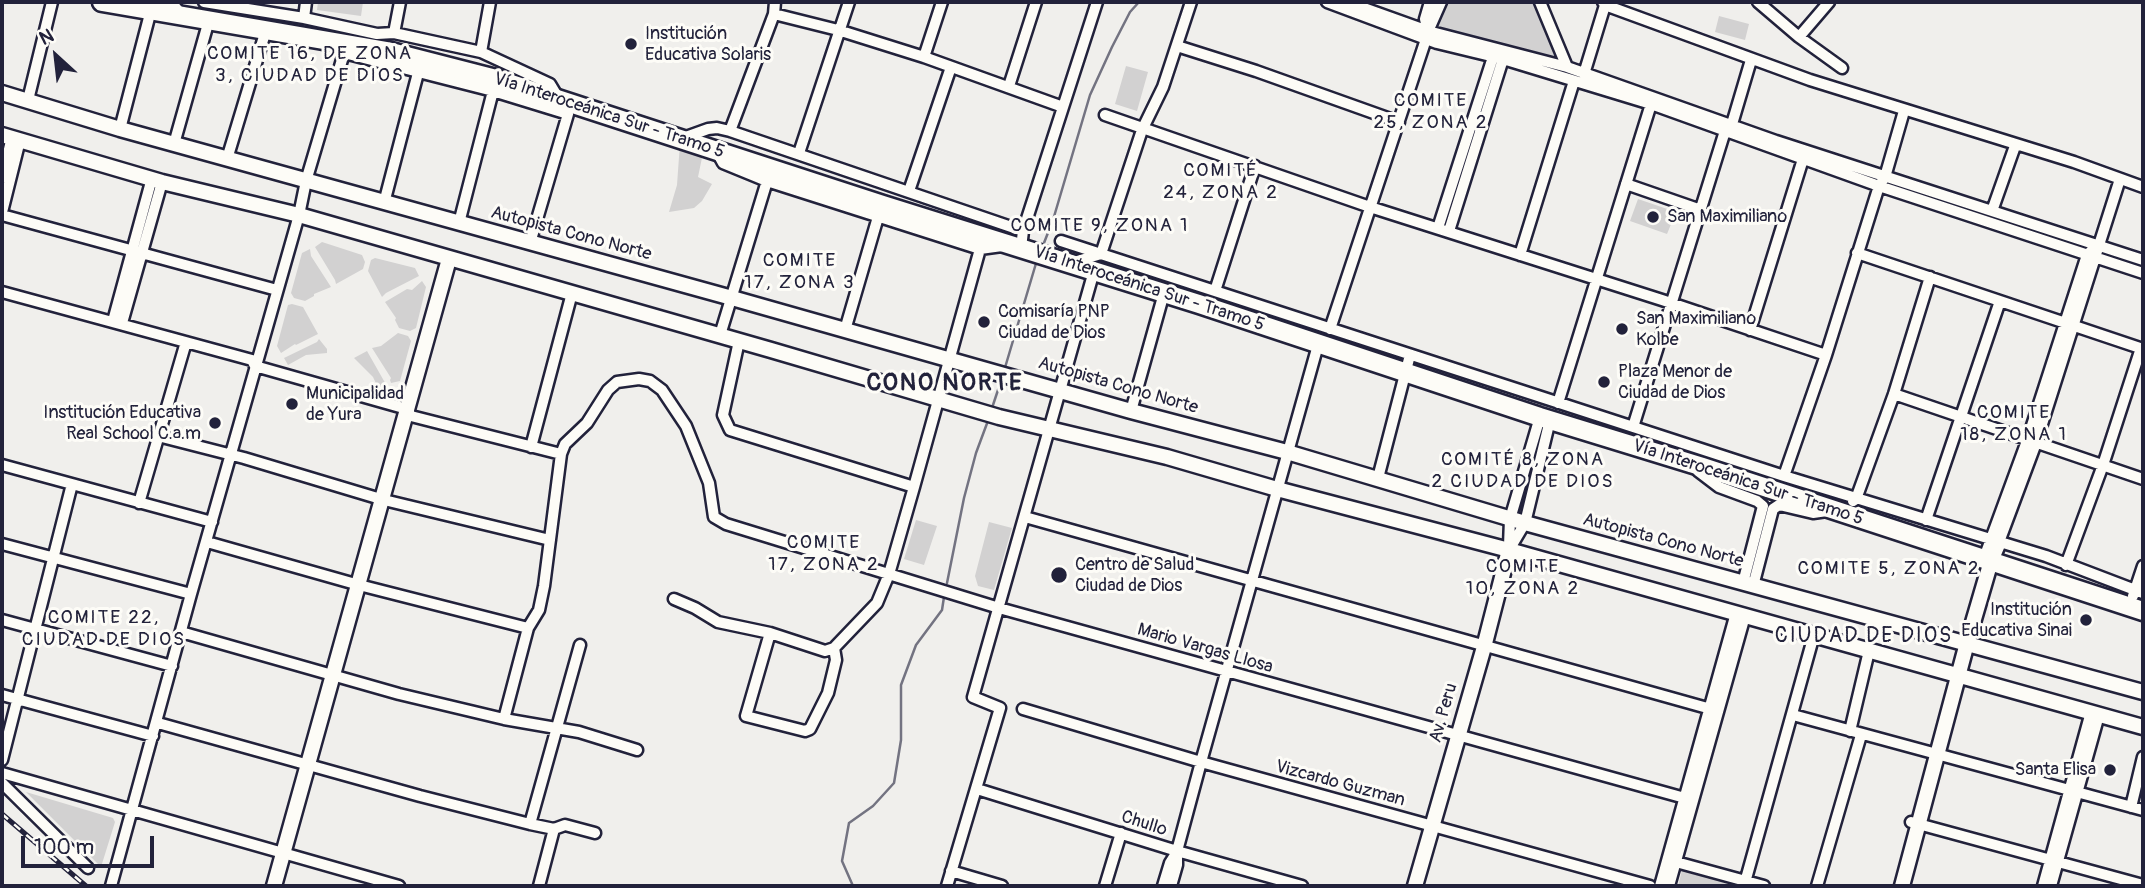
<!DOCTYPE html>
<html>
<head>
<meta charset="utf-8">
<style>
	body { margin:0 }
	#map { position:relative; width:2145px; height:888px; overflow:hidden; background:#f0efec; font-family:Pangolin,sans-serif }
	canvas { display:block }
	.frame { position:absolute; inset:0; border:4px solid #22223b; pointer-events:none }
	.north { position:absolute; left:21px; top:21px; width:70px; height:70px; -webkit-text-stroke:5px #fdfcf7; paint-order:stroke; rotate:333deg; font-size:19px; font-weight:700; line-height:28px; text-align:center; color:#22223b }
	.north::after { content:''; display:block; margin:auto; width:24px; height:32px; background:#22223b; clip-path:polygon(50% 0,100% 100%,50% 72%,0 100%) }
	.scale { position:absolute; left:21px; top:836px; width:133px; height:32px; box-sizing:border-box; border:4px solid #22223b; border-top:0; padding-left:9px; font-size:21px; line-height:24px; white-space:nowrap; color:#22223b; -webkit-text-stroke:5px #fdfcf7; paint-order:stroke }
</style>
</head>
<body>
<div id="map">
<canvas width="2145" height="888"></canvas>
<div class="frame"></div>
<div class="north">N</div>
<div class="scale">100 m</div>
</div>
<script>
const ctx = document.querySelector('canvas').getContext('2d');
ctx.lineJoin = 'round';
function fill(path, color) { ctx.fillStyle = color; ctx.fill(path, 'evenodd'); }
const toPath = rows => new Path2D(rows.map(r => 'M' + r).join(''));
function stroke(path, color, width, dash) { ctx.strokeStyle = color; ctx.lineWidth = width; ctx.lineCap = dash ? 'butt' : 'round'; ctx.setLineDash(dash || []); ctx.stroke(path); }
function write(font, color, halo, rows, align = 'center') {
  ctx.font = font + ' Pangolin,sans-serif'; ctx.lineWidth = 6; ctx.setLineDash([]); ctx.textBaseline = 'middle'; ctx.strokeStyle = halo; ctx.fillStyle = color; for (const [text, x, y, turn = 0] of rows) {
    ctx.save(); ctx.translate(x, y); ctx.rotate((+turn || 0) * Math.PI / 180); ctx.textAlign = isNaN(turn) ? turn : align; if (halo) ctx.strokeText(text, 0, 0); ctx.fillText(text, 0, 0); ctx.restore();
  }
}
const green = toPath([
	[318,2,363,2,361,16,317,10],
	[1445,2,1534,2,1552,40,1556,57,1552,59,1437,29],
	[1719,16,1749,24,1745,40,1715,32],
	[1126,66,1148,72,1137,111,1115,104],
	[680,143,703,153,698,177,712,184,702,201,694,208,669,212,677,185],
	[1894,184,2082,244,2081,248,1893,186],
	[1638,199,1676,212,1667,234,1630,221],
	[322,242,362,255,365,262,363,269,336,284,335,280,315,247],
	[310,249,311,256,331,287,314,294,314,296,305,301,294,298,291,293,302,253],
	[375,258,415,268,419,276,386,293,382,297,368,271,371,260],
	[422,281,426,287,416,328,410,331,399,328,395,320,396,318,385,302,407,289,412,290],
	[292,304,303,307,318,334,296,345,295,344,281,353,277,346,288,305],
	[398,333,408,336,411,341,400,381,391,383,390,380,391,378,372,348,381,346],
	[319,339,327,349,327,353,306,355,288,365,284,358,317,342],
	[367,351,388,388,380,392,373,377,354,358],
	[916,520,937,526,924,565,904,559],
	[989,522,1012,528,994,590,978,586,975,576],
	[26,792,113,818,115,822,101,867],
	[1682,870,1730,884,1730,886,1678,886]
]);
const stream = toPath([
	[1042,248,1053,220,1090,95,1112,47,1130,12,1139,2],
	[1004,371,1037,260],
	[992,408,1001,381],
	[947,583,964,498,976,453,989,418],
	[853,886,842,861,849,823,873,806,894,783,901,740,901,685,916,645,942,610,944,597]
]);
const street = toPath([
	[171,2,182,15],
	[204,2,304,18,377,34,394,33,481,52,550,84,568,114],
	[1327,2,1437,43,1503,59,1651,104,1879,186,2143,273],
	[1347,2,1428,31,1567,67,1776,141,2143,260],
	[1540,2,1567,67],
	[1603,2,1605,5,1810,80,2074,162,2143,187],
	[1758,2,1799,37,1842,68],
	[774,14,838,30,924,57,1063,107],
	[304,18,306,2],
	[1428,31,1425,19,1430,2],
	[394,33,400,2],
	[1799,37,1829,2],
	[1177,46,1256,71,1399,122],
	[481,52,490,2],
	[344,53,493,91,568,114],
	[924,57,942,2],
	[1584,74,1606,2],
	[1009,86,1036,2],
	[28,100,52,2],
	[1105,115,1370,207,1662,300,1826,355],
	[120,129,151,10],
	[730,131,774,14,775,2],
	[683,138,708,129,717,128,730,131,1023,231],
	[174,144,209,20],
	[717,152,723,163,767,181,980,249,1002,246],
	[799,153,849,2],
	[227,159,266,30],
	[2,178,12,137],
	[1626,184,1701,210],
	[909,191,951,67],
	[384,203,418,73],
	[1992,211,2015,146],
	[2,212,20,140],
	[2,215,277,290],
	[459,223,493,91],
	[1438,228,1493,57],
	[1449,231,1503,59],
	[1061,241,1784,476,2046,556,2143,593],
	[530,243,568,114],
	[1021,248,1023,231,1097,2],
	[1857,253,2143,349],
	[1520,255,1574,81],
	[1074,262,1101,254,1142,130,1163,87,1191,2],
	[1215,291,1255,166],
	[2,292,252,360,255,366,407,409,411,416,561,454],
	[113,321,152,178],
	[122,323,162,182],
	[1330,329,1430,27,1441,2],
	[845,330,878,217],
	[1750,330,1803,159],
	[720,335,767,181],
	[739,341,723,415,730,430,914,487],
	[1894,394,2143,479],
	[1558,403,1651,104],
	[1131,411,1164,293],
	[1633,427,1725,131,1732,124,1751,60],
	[158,436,244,458,384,500,550,540],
	[531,447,572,293],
	[2,465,212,522],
	[1698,471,1719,487,1757,501,1763,506,1743,583],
	[1784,476,1826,355,1879,186,1885,177,1904,111],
	[1378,478,1410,355],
	[1853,501,1856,499,1894,394,1930,277],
	[139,503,186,342],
	[1025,517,1718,711],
	[1926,520,2000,301],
	[207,542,359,585,528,628],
	[1999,542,2036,443,2120,179],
	[2,544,191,594],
	[1509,546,1510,519,1540,417],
	[1509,550,1525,523,1550,420],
	[1984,558,2027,441,2087,255,2091,251],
	[2066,565,2103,465,2141,348],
	[1753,586,1773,509,1779,505,1813,513,1827,511],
	[2133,596,2143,566],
	[674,599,695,608,718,622,770,633,825,651,834,648,877,603,889,574,914,487,980,249],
	[2,620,172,666],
	[181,632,399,694,504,719,579,732,637,750],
	[770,633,746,716,805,731,810,729,828,693,836,660,834,648],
	[2,695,153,736],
	[1023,709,1201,762,1650,886],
	[1793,715,2143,810],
	[504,719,528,628,539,610,544,586,561,454,565,444,587,423,608,390,617,382,639,379,650,381,662,390,686,426,709,483,714,517,726,524,999,608,1692,800],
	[158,723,420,796,530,824,554,829,565,825,595,833],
	[1850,731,1869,651],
	[2,760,72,484],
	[2,773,399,886],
	[2,783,88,868],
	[977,789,1177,851,1302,886],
	[2131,807,2143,757],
	[1911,822,2143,885],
	[530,824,580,645],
	[1676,862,1764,886],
	[951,871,1002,886],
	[111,886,191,594,299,215,306,181,344,53,343,43],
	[539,886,554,829],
	[947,886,1000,708,973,697,1094,271],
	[1105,886,1121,833],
	[1163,886,1170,863,1177,852],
	[1171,886,1177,865,1177,851,1201,762,1318,345],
	[1660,886,1736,613],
	[1669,886,1745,616],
	[1744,886,1814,635],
	[1817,886,1861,735],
	[2043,886,2091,712],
	[2051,886,2099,715]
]);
const secondary = toPath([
	[2,93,120,129,732,298,1131,411,1287,452,1525,523,2143,692],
	[2,135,162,182,299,215,771,350,999,417,1167,457,1277,489,1509,550,2143,727],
	[274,886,449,259],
	[1415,886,1484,647,1509,550],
	[1902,886,1967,643,1991,561,1999,542]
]);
const highway = toPath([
	[102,2,387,51,496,79,883,205,1199,304,1540,417,1703,467,2143,611]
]);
const rail = toPath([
	[2,814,86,886]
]);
const markers = [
	[631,44,7,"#22223b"],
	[1653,217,7,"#22223b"],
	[984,322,7,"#22223b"],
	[1622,329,7,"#22223b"],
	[1604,382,7,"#22223b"],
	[292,404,7,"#22223b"],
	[215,423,7,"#22223b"],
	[1059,575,9,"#22223b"],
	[2086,620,7,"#22223b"],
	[2110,770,7,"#22223b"]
];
const poiNames = [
	["Institución",645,34],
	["Educativa Solaris",645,55],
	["San Maximiliano",1667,217],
	["Comisaría PNP",998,312],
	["Ciudad de Dios",998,333],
	["San Maximiliano",1636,319],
	["Kolbe",1636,340],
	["Plaza Menor de",1618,372],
	["Ciudad de Dios",1618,393],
	["Municipalidad",306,394],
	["de Yura",306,415],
	["Institución Educativa",201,413,"right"],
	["Real School C.a.m",201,434,"right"],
	["Centro de Salud",1075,565],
	["Ciudad de Dios",1075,586],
	["Institución",2072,610,"right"],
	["Educativa Sinai",2072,631,"right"],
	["Santa Elisa",2096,770,"right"]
];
const streetNames = [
	["Vía Interoceánica Sur - Tramo 5",609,116,18],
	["Autopista Cono Norte",571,234,15],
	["Vía Interoceánica Sur - Tramo 5",1149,289,18],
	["Autopista Cono Norte",1118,386,16],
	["Vía Interoceánica Sur - Tramo 5",1748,483,18],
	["Autopista Cono Norte",1663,541,15],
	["Mario Vargas Llosa",1205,649,16],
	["Av. Peru",1444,713,-74],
	["Vizcardo Guzman",1340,784,15],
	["Chullo",1144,824,18]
];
const neighbourhoodNames = [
	["COMITE 16, DE ZONA",310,54],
	["3, CIUDAD DE DIOS",310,76],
	["COMITE",1431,101],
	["25, ZONA 2",1431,123],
	["COMITÉ",1221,171],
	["24, ZONA 2",1221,193],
	["COMITE 9, ZONA 1",1100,226],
	["COMITE",800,261],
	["17, ZONA 3",800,283],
	["COMITE",2014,413],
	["18, ZONA 1",2014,435],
	["COMITÉ 8, ZONA",1523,460],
	["2 CIUDAD DE DIOS",1523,482],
	["COMITE",824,543],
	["17, ZONA 2",824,565],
	["COMITE",1523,567],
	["10, ZONA 2",1523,589],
	["COMITE 5, ZONA 2",1889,569],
	["COMITE 22,",104,618],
	["CIUDAD DE DIOS",104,640]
];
const quarterNames = [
	["CIUDAD DE DIOS",1864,637]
];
const districtNames = [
	["CONO NORTE",945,384]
];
fill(green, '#d2d1d1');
stroke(stream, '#737381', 2.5);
stroke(street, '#22223b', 15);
stroke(secondary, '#22223b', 19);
stroke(highway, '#22223b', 23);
stroke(street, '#fdfcf7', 10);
stroke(secondary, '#fdfcf7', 14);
stroke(highway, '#fdfcf7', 18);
stroke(rail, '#22223b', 5);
stroke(rail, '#fdfcf7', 2.5, [8]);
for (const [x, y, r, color] of markers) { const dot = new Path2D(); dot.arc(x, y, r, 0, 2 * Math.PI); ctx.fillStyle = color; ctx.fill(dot); stroke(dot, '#fdfcf7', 2.5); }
write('18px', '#22223b', '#fdfcf7', poiNames, 'left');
write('18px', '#22223b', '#fdfcf7', streetNames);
ctx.letterSpacing = '2px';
write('19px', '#22223b', '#fdfcf7', neighbourhoodNames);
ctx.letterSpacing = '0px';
ctx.letterSpacing = '2px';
write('21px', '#22223b', '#fdfcf7', quarterNames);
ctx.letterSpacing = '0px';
ctx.letterSpacing = '2px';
write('bold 24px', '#22223b', '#fdfcf7', districtNames);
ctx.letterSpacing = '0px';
</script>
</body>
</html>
